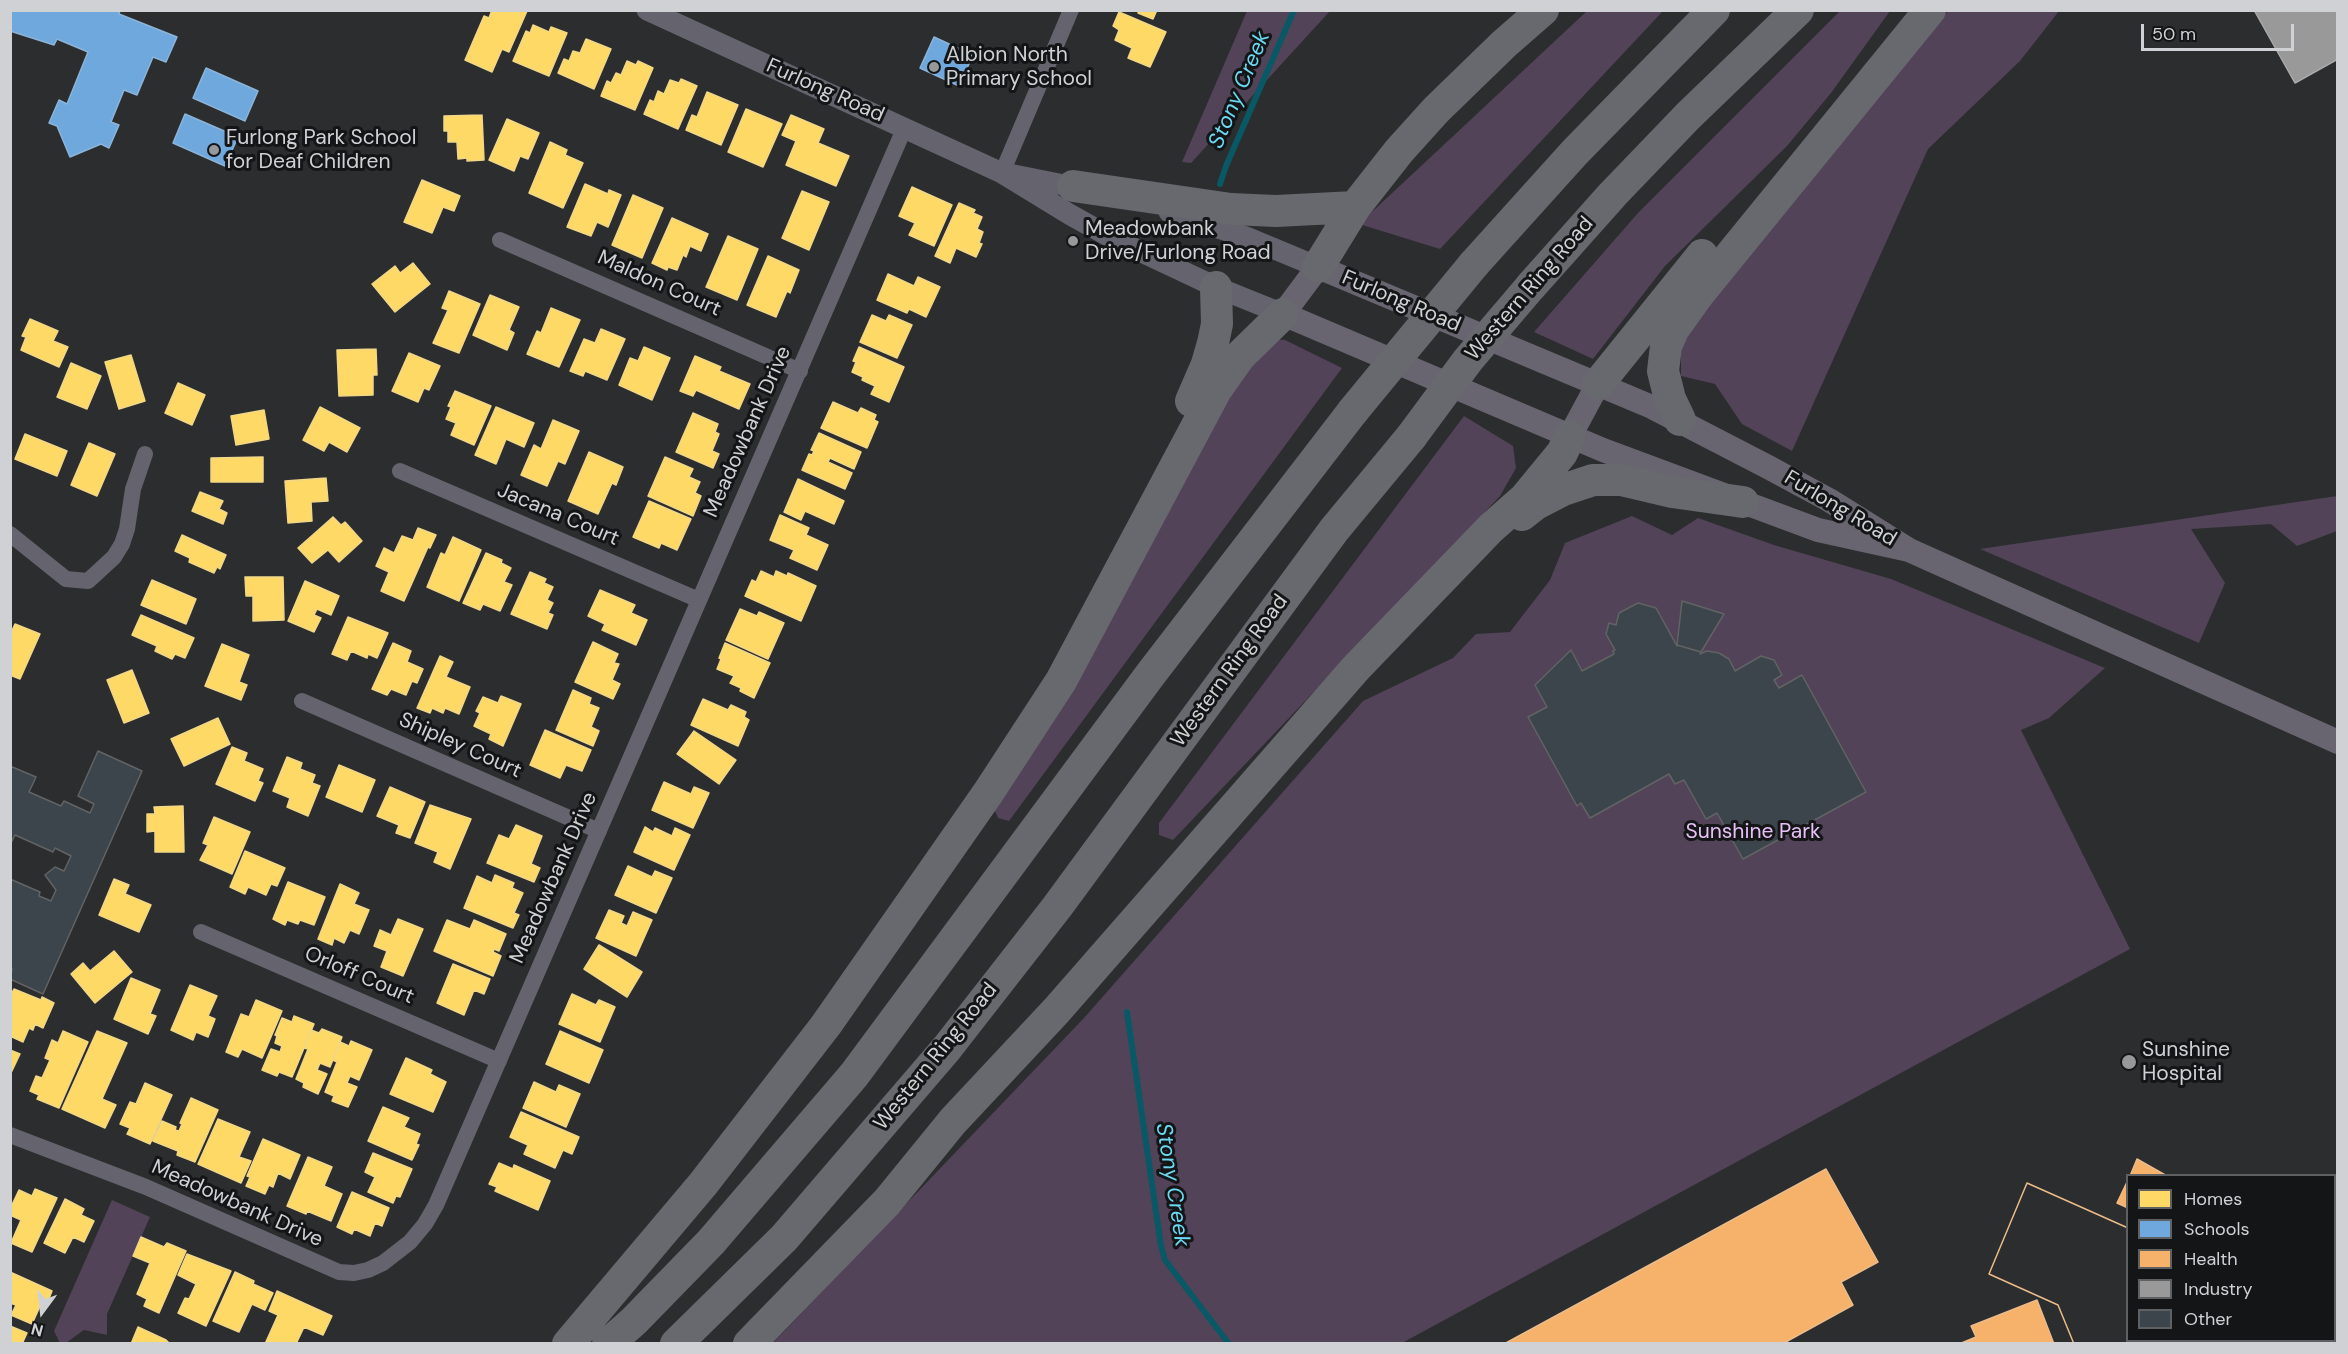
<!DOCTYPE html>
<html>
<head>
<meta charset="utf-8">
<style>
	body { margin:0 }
	#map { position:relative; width:2348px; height:1354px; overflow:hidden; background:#2c2d2e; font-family:"DM Sans",sans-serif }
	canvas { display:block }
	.frame { position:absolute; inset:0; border:12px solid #d0d1d4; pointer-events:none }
	.legend { position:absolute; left:2126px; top:1174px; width:210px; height:168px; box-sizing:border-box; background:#141516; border:2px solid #5f6062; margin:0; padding:8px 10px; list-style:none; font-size:18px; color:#d0d1d4 }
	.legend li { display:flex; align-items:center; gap:12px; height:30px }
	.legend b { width:30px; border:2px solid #5f6062 }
	.north { position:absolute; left:12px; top:1282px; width:60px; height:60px; -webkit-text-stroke:4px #141516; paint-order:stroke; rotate:195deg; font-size:16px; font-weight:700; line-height:24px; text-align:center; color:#d0d1d4 }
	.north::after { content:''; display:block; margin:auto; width:21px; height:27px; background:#d0d1d4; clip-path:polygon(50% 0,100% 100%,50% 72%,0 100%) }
	.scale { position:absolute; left:2141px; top:24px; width:153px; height:27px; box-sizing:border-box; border:3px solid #d0d1d4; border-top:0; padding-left:8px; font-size:18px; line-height:21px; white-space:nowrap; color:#d0d1d4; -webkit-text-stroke:4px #141516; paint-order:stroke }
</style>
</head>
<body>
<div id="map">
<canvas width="2348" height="1354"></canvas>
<div class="frame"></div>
<ul class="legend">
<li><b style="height:16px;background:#ffd966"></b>Homes</li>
<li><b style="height:16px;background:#6fa8dc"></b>Schools</li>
<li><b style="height:16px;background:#f6b26b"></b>Health</li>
<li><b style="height:16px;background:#999"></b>Industry</li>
<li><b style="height:16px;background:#3c454b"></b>Other</li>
</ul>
<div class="north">N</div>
<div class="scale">50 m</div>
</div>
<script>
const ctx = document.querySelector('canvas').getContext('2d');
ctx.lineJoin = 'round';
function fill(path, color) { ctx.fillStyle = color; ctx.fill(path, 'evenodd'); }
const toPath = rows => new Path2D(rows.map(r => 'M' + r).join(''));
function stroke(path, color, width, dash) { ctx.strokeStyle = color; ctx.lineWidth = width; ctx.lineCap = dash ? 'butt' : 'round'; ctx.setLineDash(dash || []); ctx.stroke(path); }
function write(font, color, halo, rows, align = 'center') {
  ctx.font = font + ' "DM Sans",sans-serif'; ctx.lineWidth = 6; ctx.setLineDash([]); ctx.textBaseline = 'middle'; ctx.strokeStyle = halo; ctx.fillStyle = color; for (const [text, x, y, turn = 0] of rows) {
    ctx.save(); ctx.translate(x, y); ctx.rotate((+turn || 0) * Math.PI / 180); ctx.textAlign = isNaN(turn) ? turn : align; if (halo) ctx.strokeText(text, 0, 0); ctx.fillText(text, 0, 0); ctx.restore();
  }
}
const green = toPath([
	[1247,11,1330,11,1191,163,1182,162],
	[1587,11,1663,11,1440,249,1359,224],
	[1840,11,1890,11,1831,93,1787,146,1665,266,1593,359,1534,332,1638,213],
	[1948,11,2059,11,2020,61,1928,149,1792,451,1742,424,1715,384,1681,376,1681,346,1694,322],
	[1273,339,1285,340,1342,368,1009,821,998,818,994,809,1225,398],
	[1464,416,1513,446,1516,468,1500,496,1173,840,1159,835,1159,823],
	[2337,496,2337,531,2297,546,2271,524,2191,529,2225,583,2199,643,1980,549],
	[1632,516,1672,535,1698,518,1774,545,1891,579,2105,668,2049,718,2021,730,2130,949,1402,1343,772,1344,1084,1018,1363,701,1453,658,1476,634,1510,632,1550,580,1565,543],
	[112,1200,150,1217,107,1314,107,1335,84,1330,66,1343,60,1343,54,1331]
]);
const homes = toPath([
	[492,10,527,11,509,52,502,49,492,72,465,60,484,16,489,18,492,10],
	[1139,10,1157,10,1153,19,1138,13,1139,10],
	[1119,12,1166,32,1150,67,1128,58,1132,48,1115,40,1119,30,1113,26,1119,12],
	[533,25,549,32,551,27,567,33,549,76,513,61,526,31,530,33,533,25],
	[586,39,611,49,594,89,558,73,564,59,569,61,573,51,580,53,586,39],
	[627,61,636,65,638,61,653,68,635,110,601,96,607,81,611,83,616,73,621,75,627,61],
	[681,79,697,86,678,129,644,114,650,100,654,102,658,91,664,94,670,80,679,83,681,79],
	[707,92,738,105,721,145,686,130,692,115,697,117,707,92],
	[746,109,782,124,763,167,728,152,746,109],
	[482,115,484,160,467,161,467,158,458,159,457,142,448,142,448,131,444,131,444,116,482,115],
	[791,115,824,129,818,143,849,156,836,186,786,165,796,141,782,135,791,115],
	[507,119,539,133,528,159,520,156,514,171,489,160,507,119],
	[550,142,567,150,565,155,583,163,563,208,529,193,550,142],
	[422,180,460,196,454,211,443,207,432,233,404,222,422,180],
	[585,184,608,194,609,190,621,195,608,227,597,222,591,236,567,227,585,184],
	[912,187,952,205,934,246,909,235,915,223,899,216,912,187],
	[802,191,829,202,809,250,782,238,802,191],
	[633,195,663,208,642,258,612,245,633,195],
	[959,203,975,210,973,213,982,217,977,229,983,232,979,243,982,244,976,257,956,248,950,263,935,256,959,203],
	[672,218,708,234,701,251,690,246,686,257,683,255,677,270,668,267,667,270,652,263,672,218],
	[728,236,758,249,737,300,706,287,728,236],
	[768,256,799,270,790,293,787,291,776,317,747,305,768,256],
	[413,263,430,284,395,312,372,284,395,266,400,273,413,263],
	[888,274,914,286,918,277,940,287,926,317,909,309,907,313,877,300,888,274],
	[449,291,480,304,459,353,433,343,448,310,442,308,449,291],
	[490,295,519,307,509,330,514,333,507,350,473,335,490,295],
	[551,308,580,320,559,367,527,354,537,331,541,333,551,308],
	[872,315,886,321,889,315,912,325,897,358,860,342,872,315],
	[30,319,58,331,53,341,68,347,59,367,21,350,26,337,22,336,30,319],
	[601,329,625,339,607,380,585,371,583,376,570,371,584,339,595,343,601,329],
	[644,347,670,358,652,400,619,385,630,358,638,361,644,347],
	[859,347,904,367,889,402,871,394,875,386,862,380,863,377,852,372,856,362,853,361,859,347],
	[376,349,377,375,373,375,373,395,339,396,337,350,376,349],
	[409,353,440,366,429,390,424,388,418,402,392,391,409,353],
	[131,355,145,401,119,409,105,362,131,355],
	[695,356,721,367,719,371,750,384,739,409,696,390,693,396,680,391,695,356],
	[71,363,101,376,87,409,57,397,71,363],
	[178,383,205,395,192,425,165,413,178,383],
	[455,391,491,406,474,445,451,435,456,423,446,419,451,407,448,406,455,391],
	[833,402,858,413,861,408,876,415,874,420,878,422,867,448,821,428,833,402],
	[320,407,360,428,347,452,329,442,324,451,303,440,320,407],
	[496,407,534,423,524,447,506,439,496,464,475,455,496,407],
	[264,410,269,439,236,445,231,416,264,410],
	[693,413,718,424,715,432,719,434,712,451,719,454,713,468,676,452,693,413],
	[553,420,579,431,565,464,558,461,547,486,521,475,534,445,541,449,553,420],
	[819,433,861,452,854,469,830,458,828,462,852,473,845,489,802,470,809,454,812,455,814,451,811,450,819,433],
	[25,434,67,451,57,476,15,459,25,434],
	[89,443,115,454,97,496,71,485,89,443],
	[589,452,623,467,616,485,612,483,598,514,568,501,589,452],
	[263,457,263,482,211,482,211,458,263,457],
	[665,457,693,469,689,477,700,482,695,493,701,496,693,516,648,496,665,457],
	[326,478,328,501,311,502,312,521,288,523,285,481,326,478],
	[798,479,844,501,834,524,805,511,801,520,784,512,798,479],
	[200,492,223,501,219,509,227,513,223,524,192,511,200,492],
	[649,501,691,519,677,550,661,543,659,548,633,537,649,501],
	[780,515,809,528,806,535,828,545,817,570,790,558,794,550,770,540,780,515],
	[333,517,341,525,345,522,362,541,339,562,328,550,312,563,298,548,333,517],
	[418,528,436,535,430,548,428,547,404,601,381,591,389,572,376,566,384,548,394,553,402,536,413,540,418,528],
	[182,535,226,555,220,569,217,567,214,573,189,562,190,558,175,551,182,535],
	[453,537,481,550,459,601,427,587,441,553,445,555,453,537],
	[486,553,502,560,501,563,511,568,504,582,512,585,500,611,483,604,480,610,463,603,486,553],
	[761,571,774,577,776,571,787,576,788,573,816,586,801,621,745,596,752,580,756,582,761,571],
	[530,572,546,579,544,583,553,587,547,600,553,603,548,613,553,615,547,629,511,614,530,572],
	[245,577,283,577,284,620,253,621,253,596,246,596,245,577],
	[152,580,196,599,186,624,141,605,152,580],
	[305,581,339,596,331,615,317,609,314,615,321,618,314,632,288,621,305,581],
	[600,590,635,605,631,613,647,620,636,645,602,630,605,624,588,616,600,590],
	[740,609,757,616,759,612,784,623,768,659,726,640,740,609],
	[141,615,194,638,185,658,175,654,172,659,155,651,157,646,132,635,141,615],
	[348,617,388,633,377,658,368,654,367,658,351,651,347,660,332,654,348,617],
	[15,624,40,634,20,679,10,675,10,635,15,624],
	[593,642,618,654,614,663,619,664,612,680,620,684,613,699,575,682,593,642],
	[393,643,411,651,407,662,423,669,417,683,412,681,406,695,391,689,387,695,372,689,393,643],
	[725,643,770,663,754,698,740,691,741,688,730,683,734,676,717,669,721,659,719,658,725,643],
	[222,644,249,655,239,682,247,685,241,700,205,686,222,644],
	[440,656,453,662,446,677,470,687,459,714,445,708,443,713,432,708,430,713,417,708,440,656],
	[132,670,149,713,124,723,107,680,132,670],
	[573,690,591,698,589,704,599,708,591,727,599,731,593,746,556,730,573,690],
	[501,696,521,704,503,746,489,739,491,734,474,726,480,713,476,711,483,697,498,703,501,696],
	[703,699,728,710,731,705,746,712,744,717,749,720,738,746,691,725,703,699],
	[218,718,230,744,184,766,171,739,218,718],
	[545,730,591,750,582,771,566,765,560,778,530,765,545,730],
	[694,731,736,760,719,784,677,754,694,731],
	[232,747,247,753,244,761,263,769,258,781,263,783,255,801,216,784,232,747],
	[287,757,302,763,300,769,315,775,312,783,320,786,308,816,287,807,290,798,273,791,287,757],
	[339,765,375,780,362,812,326,797,339,765],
	[664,782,691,794,694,787,709,793,693,828,652,810,664,782],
	[390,787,425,802,410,838,396,833,399,825,377,816,390,787],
	[430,805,471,819,450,869,434,862,438,852,415,843,430,805],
	[183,806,184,852,155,852,155,831,147,832,147,814,155,814,154,807,183,806],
	[214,817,250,832,232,874,200,860,208,845,203,843,214,817],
	[516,825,542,836,531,864,540,868,534,882,487,863,499,835,509,839,516,825],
	[645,827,653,832,655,828,672,836,675,828,690,835,674,870,634,852,645,827],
	[245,851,285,868,277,886,271,884,266,895,248,887,245,894,230,887,245,851],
	[628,866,652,877,655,871,672,878,656,913,615,895,628,866],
	[495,875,514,883,512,888,523,893,514,913,519,915,513,928,464,908,477,876,492,883,495,875],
	[114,879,129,885,125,894,151,905,139,932,99,915,114,879],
	[288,882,325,897,314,925,300,920,298,924,287,920,285,925,273,919,288,882],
	[340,884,359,893,354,904,369,910,359,934,350,930,344,943,334,938,332,945,318,939,340,884],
	[609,910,624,916,621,923,627,926,633,912,652,920,636,956,596,938,609,910],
	[398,919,423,929,403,976,381,967,387,951,374,946,380,930,391,935,398,919],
	[447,920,470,929,474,920,506,934,499,951,494,949,493,952,501,956,493,976,434,951,447,920],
	[599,945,642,972,627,997,584,969,599,945],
	[114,951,132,972,95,1003,71,974,83,963,90,971,114,951],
	[453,964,490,979,484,994,474,990,464,1015,437,1003,453,964],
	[131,978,160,990,150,1014,156,1016,148,1034,114,1019,131,978],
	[190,985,217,996,208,1016,215,1019,208,1037,196,1032,193,1040,171,1030,190,985],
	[14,989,41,1000,42,997,54,1003,43,1028,35,1024,33,1030,29,1028,23,1042,10,1036,10,996,14,989],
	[572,994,596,1005,599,1000,615,1007,600,1042,559,1024,572,994],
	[256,1000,282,1011,262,1058,242,1049,238,1057,226,1052,241,1014,249,1017,256,1000],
	[294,1016,314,1024,292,1077,279,1072,277,1076,262,1070,271,1049,280,1052,282,1046,275,1043,277,1036,275,1035,282,1018,292,1022,294,1016],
	[322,1029,342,1037,330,1067,320,1063,317,1070,327,1074,318,1094,303,1087,304,1083,296,1079,308,1049,304,1048,311,1030,319,1033,322,1029],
	[63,1031,88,1042,59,1108,37,1099,39,1095,30,1091,36,1076,42,1078,50,1060,45,1058,52,1040,58,1043,63,1031],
	[97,1031,127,1043,102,1099,116,1105,105,1128,62,1109,97,1031],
	[560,1031,603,1050,589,1083,546,1064,560,1031],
	[351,1041,372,1050,359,1080,350,1076,347,1083,357,1087,348,1107,332,1101,334,1096,325,1092,337,1062,333,1060,340,1042,349,1046,351,1041],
	[10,1050,20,1054,10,1075,10,1050],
	[406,1058,432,1070,430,1074,446,1082,433,1112,390,1094,406,1058],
	[534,1082,556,1092,559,1085,580,1094,566,1127,523,1108,534,1082],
	[145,1083,172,1095,150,1144,127,1134,130,1128,120,1124,130,1102,136,1104,145,1083],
	[191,1098,218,1110,195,1162,177,1155,178,1151,153,1141,162,1121,176,1127,175,1130,179,1131,182,1124,180,1123,191,1098],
	[383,1107,409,1118,404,1127,420,1134,416,1144,419,1145,412,1160,368,1141,383,1107],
	[521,1112,579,1137,572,1154,563,1150,555,1168,524,1154,528,1145,510,1137,521,1112],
	[218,1119,250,1132,239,1157,251,1161,241,1183,198,1164,218,1119],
	[263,1139,300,1155,290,1179,278,1173,273,1187,269,1185,265,1194,246,1186,250,1177,247,1176,263,1139],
	[373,1153,412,1169,400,1197,396,1196,393,1203,368,1192,375,1177,365,1172,373,1153],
	[308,1157,332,1167,324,1186,342,1194,331,1221,307,1211,306,1214,287,1206,308,1157],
	[499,1163,513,1169,514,1165,550,1181,538,1210,495,1191,497,1187,489,1184,499,1163],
	[35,1189,57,1198,32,1252,11,1243,21,1220,10,1215,10,1209,19,1190,32,1196,35,1189],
	[352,1192,389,1208,382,1226,375,1223,370,1236,354,1229,352,1234,337,1227,352,1192],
	[65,1199,84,1209,81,1215,94,1221,84,1242,73,1237,65,1253,44,1243,65,1199],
	[141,1237,164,1247,167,1243,186,1251,159,1313,144,1306,147,1299,137,1294,150,1263,133,1256,141,1237],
	[187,1254,231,1271,206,1326,178,1313,185,1298,189,1299,196,1284,178,1275,187,1254],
	[10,1272,52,1291,46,1306,41,1304,32,1324,11,1315,16,1305,10,1303,10,1272],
	[235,1272,254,1281,253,1284,273,1293,265,1310,252,1304,239,1332,213,1321,235,1272],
	[277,1291,332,1316,323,1335,304,1327,296,1344,265,1344,278,1315,269,1311,277,1291],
	[10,1326,27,1333,22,1344,10,1344,10,1326],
	[138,1327,166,1340,170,1344,131,1344,138,1327]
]);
const schools = toPath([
	[10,10,120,10,119,14,177,37,166,62,153,57,137,95,124,90,111,122,119,125,109,148,101,144,70,157,57,126,49,123,59,100,67,104,88,52,57,39,54,45,10,31,10,10],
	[934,37,973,55,959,86,920,68,934,37],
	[206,68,258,91,245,121,193,98,206,68],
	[185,114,238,137,225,166,173,143,185,114]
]);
const health = toPath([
	[2137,1159,2167,1176,2130,1176,2137,1159],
	[1826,1169,1878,1262,1841,1282,1853,1305,1782,1344,1504,1344,1826,1169],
	[2128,1180,2128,1208,2117,1203,2128,1180],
	[2027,1183,2128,1228,2128,1340,2224,1340,2222,1344,2074,1344,2058,1305,1989,1274,2027,1183],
	[2027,1183,2128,1228,2128,1340,2224,1340,2222,1344,2074,1344,2058,1305,1989,1274,2027,1183],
	[2334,1209,2338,1210,2338,1344,2241,1344,2242,1340,2334,1340,2334,1209],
	[2037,1300,2054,1344,1959,1344,1976,1337,1971,1326,2037,1300]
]);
const industry = toPath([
	[2254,10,2338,10,2338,59,2295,83,2254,10]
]);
const stream = toPath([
	[1220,184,1226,166,1294,10],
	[1127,1012,1161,1246,1165,1260,1229,1344]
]);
const building = toPath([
	[1682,601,1724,614,1701,652,1677,645,1682,601],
	[1638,603,1656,608,1677,646,1677,645,1701,652,1700,654,1707,651,1719,653,1729,659,1735,671,1761,656,1774,660,1782,675,1774,680,1779,688,1802,675,1866,792,1743,859,1717,813,1706,819,1684,780,1675,784,1669,774,1590,818,1581,803,1577,806,1528,717,1547,707,1535,685,1571,650,1582,671,1614,654,1613,651,1615,650,1606,634,1609,623,1616,625,1619,613,1638,603],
	[98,751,142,771,43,994,10,979,12,969,10,968,10,879,40,892,39,896,51,901,56,890,45,875,55,867,64,871,71,856,55,848,53,852,15,835,10,845,10,766,36,777,29,792,61,806,64,801,90,813,94,804,78,796,98,751]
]);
const minor = toPath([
	[1002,173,1071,10],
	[500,240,800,371],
	[400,471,699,600],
	[10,534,66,579,88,581,114,557,122,544,127,529,133,489,145,454],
	[302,701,599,831],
	[201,932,499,1061],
	[10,1135,146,1187,339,1272,354,1273,368,1270,383,1263,410,1242,425,1224,436,1205,905,127]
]);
const tertiary = toPath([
	[647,10,1002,173,1069,214,1112,238,1216,287,1283,314],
	[1014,175,1084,189],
	[1169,212,1246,237,1318,267]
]);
const secondary = toPath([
	[1570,436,1598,384],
	[1909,550,1818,530,1603,450,1283,314,1318,267,1652,407,1768,467,1829,500,1909,550,2338,742]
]);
const motorway = toPath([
	[1073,186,1231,209,1276,211,1355,207],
	[1474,264,1575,152,1714,10],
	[1318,267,1355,207,1399,151,1436,110,1504,44,1543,10],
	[1531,286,1613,194,1688,116,1798,10],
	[1598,384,1702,255],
	[1191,401,1207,364,1213,343,1217,324,1216,287],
	[1680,420,1670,399,1663,371,1666,346,1673,330,1698,295,1930,10],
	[1522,515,1536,504,1563,490,1593,480,1621,480,1672,492,1743,502],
	[568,1344,703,1184,826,1025,988,793,1061,681,1216,390,1240,356,1283,314],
	[608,1344,634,1321,711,1242,854,1075,1150,675,1353,411],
	[676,1344,784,1238,947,1048,1057,907,1334,530,1411,437],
	[749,1344,887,1202,953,1121,1056,1011,1356,668,1491,528,1525,498,1562,453,1570,436]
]);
const motorwayBridge = toPath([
	[1353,411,1474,264],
	[1411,437,1468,360,1531,286]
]);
const markers = [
	[934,67,6,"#97989a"],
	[214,150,6,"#97989a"],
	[1073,241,6,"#97989a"],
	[2129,1062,8,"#97989a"]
];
const poiNames = [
	["Albion North",946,55],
	["Primary School",946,79],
	["Furlong Park School",226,138],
	["for Deaf Children",226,162],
	["Meadowbank",1085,229],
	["Drive/Furlong Road",1085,253],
	["Sunshine",2142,1050],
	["Hospital",2142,1074]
];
const streetNames = [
	["Furlong Road",825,91,24],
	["Maldon Court",659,284,24],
	["Western Ring Road",1530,289,-49],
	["Furlong Road",1401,302,23],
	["Meadowbank Drive",748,432,-66],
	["Furlong Road",1840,509,31],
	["Jacana Court",558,515,23],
	["Western Ring Road",1230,671,-54],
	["Shipley Court",460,746,24],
	["Meadowbank Drive",554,878,-66],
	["Orloff Court",359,976,23],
	["Western Ring Road",936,1057,-51],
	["Meadowbank Drive",237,1204,24]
];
const parkNames = [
	["Sunshine Park",1753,832]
];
const waterNames = [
	["Stony Creek",1240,90,-67],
	["Stony Creek",1172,1185,81]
];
fill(green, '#524358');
fill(homes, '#ffd966');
stroke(homes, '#f1d787', 1.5);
fill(schools, '#6fa8dc');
stroke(schools, '#8cb4da', 1.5);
fill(health, '#f6b26b');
stroke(health, '#ebbb8a', 1.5);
fill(industry, '#999');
stroke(industry, '#aaaaab', 1.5);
stroke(stream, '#095866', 6);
fill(building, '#3c454b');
stroke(building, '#616364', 1.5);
stroke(minor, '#64636e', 16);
stroke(tertiary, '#64636e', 21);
stroke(secondary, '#686570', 24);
stroke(motorway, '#68686f', 32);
stroke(motorwayBridge, '#68686f', 32);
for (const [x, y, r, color] of markers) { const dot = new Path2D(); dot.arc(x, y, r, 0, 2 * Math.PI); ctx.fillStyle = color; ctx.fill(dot); stroke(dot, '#141516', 2); }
write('21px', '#d0d1d4', '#141516', poiNames, 'left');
write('21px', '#d0d1d4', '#141516', streetNames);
write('21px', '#e7c0f6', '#141516', parkNames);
write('italic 22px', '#6cd9f2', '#141516', waterNames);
</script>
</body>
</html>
